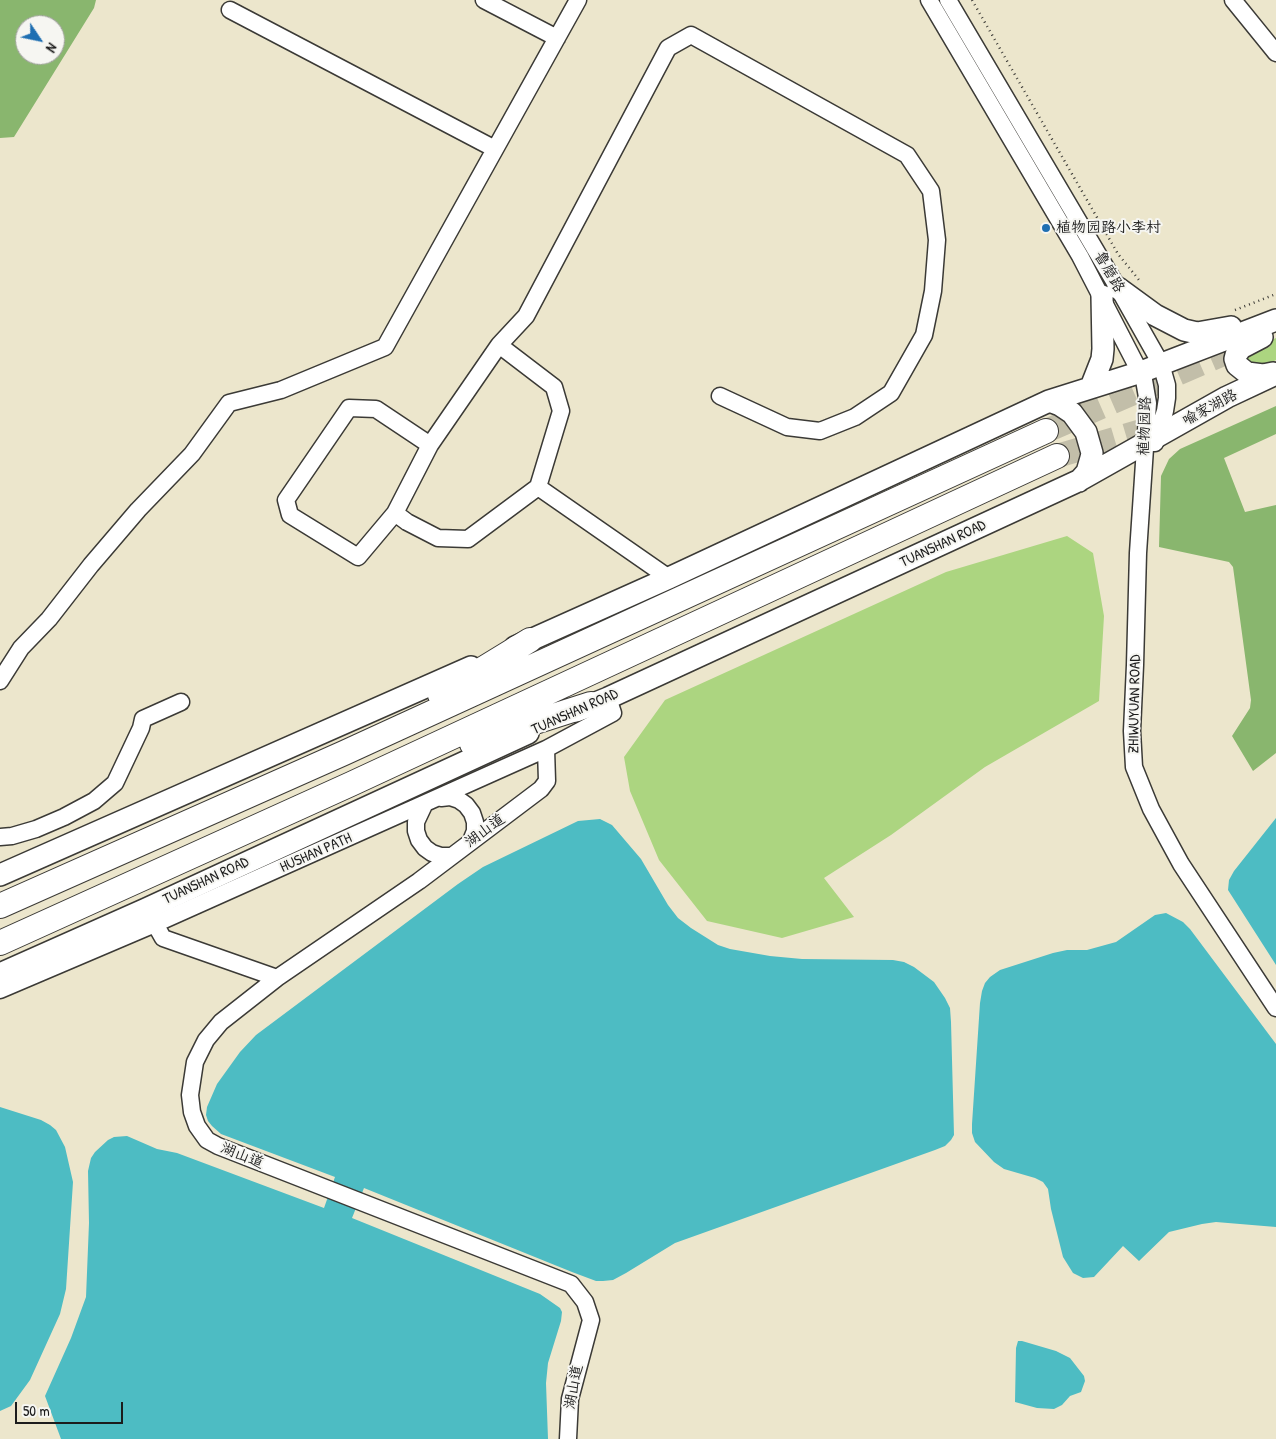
<!DOCTYPE html>
<html>
<head>
<meta charset="utf-8">
<style>
	body { margin:0 }
	#map { position:relative; width:1276px; height:1439px; overflow:hidden; background:#ece6cc; font-family:"Patrick Hand",sans-serif }
	canvas { display:block }
	.north { position:absolute; left:15px; top:15px; width:50px; height:50px; box-sizing:border-box; background:#f6f6f2; border:1px solid #9f9f9c; border-radius:50%; rotate:124deg; font-size:14px; font-weight:700; line-height:20px; text-align:center; color:#1c1c1c }
	.north::after { content:''; display:block; margin:auto; width:18px; height:22px; background:#1f6fb2; clip-path:polygon(50% 0,100% 100%,50% 72%,0 100%) }
	.scale { position:absolute; left:15px; top:1402px; width:108px; height:22px; box-sizing:border-box; border:2px solid #1c1c1c; border-top:0; padding-left:6px; font-size:15px; line-height:18px; white-space:nowrap; color:#1c1c1c; -webkit-text-stroke:4px #f6f6f2; paint-order:stroke }
</style>
</head>
<body>
<div id="map">
<canvas width="1276" height="1439"></canvas>
<div class="north">N</div>
<div class="scale">50 m</div>
</div>
<script>
const ctx = document.querySelector('canvas').getContext('2d');
ctx.lineJoin = 'round';
function fill(path, color) { ctx.fillStyle = color; ctx.fill(path, 'evenodd'); }
const toPath = rows => new Path2D(rows.map(r => 'M' + r).join(''));
function stroke(path, color, width, dash) { ctx.strokeStyle = color; ctx.lineWidth = width; ctx.lineCap = dash ? 'butt' : 'round'; ctx.setLineDash(dash || []); ctx.stroke(path); }
function write(font, color, halo, rows, align = 'center') {
  ctx.font = font + ' "Patrick Hand","LXGW WenKai TC",sans-serif'; ctx.lineWidth = 4; ctx.setLineDash([]); ctx.textBaseline = 'middle'; ctx.strokeStyle = halo; ctx.fillStyle = color; for (const [text, x, y, turn = 0] of rows) {
    ctx.save(); ctx.translate(x, y); ctx.rotate((+turn || 0) * Math.PI / 180); ctx.textAlign = isNaN(turn) ? turn : align; if (halo) ctx.strokeText(text, 0, 0); ctx.fillText(text, 0, 0); ctx.restore();
  }
}
const green = toPath([
	[1276,338,1276,360,1260,368,1245,360,1248,351],
	[1067,536,1093,553,1104,616,1099,701,985,767,891,835,824,878,854,917,782,938,707,921,659,860,630,791,624,757,665,700,946,572]
]);
const forest = toPath([
	[0,0,96,0,94,8,14,137,0,138],
	[25,25,55,25,55,55,25,55],
	[1276,406,1276,434,1224,458,1245,512,1276,505,1276,753,1253,771,1232,736,1250,708,1251,700,1233,567,1229,562,1159,547,1161,476,1169,459,1180,449]
]);
const water = toPath([
	[1276,818,1276,965,1228,890,1229,880,1234,871],
	[600,819,612,825,641,859,668,905,678,918,691,928,718,945,730,949,770,956,802,959,893,960,904,962,914,967,934,982,945,998,950,1008,951,1022,954,1135,951,1140,945,1146,935,1150,675,1243,626,1273,613,1280,603,1281,596,1281,572,1272,364,1188,352,1218,540,1294,560,1308,562,1312,561,1321,548,1363,546,1383,548,1439,61,1439,45,1396,71,1338,86,1297,89,1223,88,1171,91,1158,95,1152,108,1140,114,1137,127,1136,157,1149,177,1153,324,1208,335,1177,221,1134,212,1126,208,1121,206,1115,207,1107,217,1084,240,1052,256,1035,458,884,483,867,578,821],
	[1166,913,1183,922,1190,929,1276,1044,1276,1227,1216,1222,1202,1224,1169,1232,1139,1261,1123,1246,1094,1277,1083,1278,1073,1273,1063,1257,1051,1209,1048,1189,1043,1182,1035,1178,1004,1169,994,1162,975,1142,972,1133,972,1124,980,1003,982,991,985,983,990,977,1000,970,1053,953,1067,950,1087,950,1116,942,1155,915],
	[0,1107,41,1120,50,1125,56,1130,65,1147,73,1182,66,1289,60,1314,30,1380,11,1406,0,1411],
	[1018,1341,1022,1341,1056,1351,1070,1358,1084,1376,1085,1381,1081,1392,1070,1396,1062,1405,1054,1409,1037,1408,1015,1402,1016,1348]
]);
const highwayTunnel = toPath([
	[1046,431,1276,331],
	[1057,456,1168,423]
]);
const path = toPath([
	[972,0,1118,254,1139,280],
	[1235,310,1276,294]
]);
const minor = toPath([
	[484,0,557,38],
	[929,0,1080,256,1144,380,1148,403,1138,553,1135,665,1132,731,1134,767,1151,809,1181,864,1276,1008],
	[948,0,1118,288,1161,364,1167,385,1167,398,1165,411,1155,443],
	[1233,0,1276,53],
	[230,10,495,149],
	[499,345,526,316,668,48,691,35,907,155,931,191,937,240,933,291,924,335,891,393,855,417,820,431,787,427,720,396],
	[430,445,499,345,554,387,561,411,538,487],
	[395,513,430,445,376,409,349,408,286,500,290,515,358,557,395,513,407,522,438,538,468,539,538,487,669,578],
	[0,681,21,648,49,619,91,565,138,510,192,454,229,403,281,390,385,347,578,0],
	[546,749,547,781,541,789,419,881,277,978,221,1022,206,1040,195,1062,190,1095,192,1112,197,1126,207,1140,218,1146,571,1284,585,1302,591,1320,570,1399,568,1439],
	[441,798,450,797,459,800,466,805,472,813,475,822,475,831,471,841],
	[424,805,416,822,416,831,419,840,425,848,432,853,441,856,450,856],
	[0,837,12,836,36,829,64,817,94,801,115,783,141,728,143,719,181,702],
	[150,915,163,938,277,978],
	[0,990,155,924,546,749,613,713,608,698]
]);
const major = toPath([
	[1118,288,1155,315,1184,330,1197,333,1231,327],
	[1262,337,1241,348,1236,355,1235,359,1237,365,1247,373,1263,375,1273,373],
	[1091,387,1102,359,1103,349,1102,296],
	[1049,401,1060,405,1072,413,1086,432,1092,453,1091,458,1087,472,1079,481],
	[515,647,669,578,1049,401,1141,372,1276,320],
	[576,711,608,698,1078,481,1227,397,1276,374],
	[0,875,471,667],
	[0,974,146,909,528,733]
]);
const highway = toPath([
	[440,695,530,640],
	[472,744,488,737,591,704],
	[0,906,344,753,1046,431],
	[0,943,351,784,1057,456]
]);
const markers = [
	[1046,228,5,"#1f6fb2"]
];
const poiNames = [
	["植物园路小李村",1056,228]
];
const streetNames = [
	["鲁磨路",1109,272,60],
	["喻家湖路",1210,408,-28],
	["植物园路",1145,426,-88],
	["TUANSHAN ROAD",943,544,-25],
	["ZHIWUYUAN ROAD",1135,704,-89],
	["TUANSHAN ROAD",575,712,-24],
	["湖山道",485,831,-36],
	["HUSHAN PATH",316,853,-24],
	["TUANSHAN ROAD",206,881,-25],
	["湖山道",242,1156,22],
	["湖山道",574,1387,-79]
];
fill(green, '#acd580');
fill(forest, '#89b66e');
fill(water, '#4dbcc3');
stroke(highwayTunnel, '#c2bea9', 24, [24, 12]);
stroke(minor, '#3b3a36', 19);
stroke(major, '#3b3a36', 24);
stroke(highway, '#3b3a36', 26);
stroke(path, '#3b3a36', 2.5, [1, 4]);
stroke(minor, '#fff', 16);
stroke(major, '#fff', 21);
stroke(highway, '#fff', 24);
for (const [x, y, r, color] of markers) { const dot = new Path2D(); dot.arc(x, y, r, 0, 2 * Math.PI); ctx.fillStyle = color; ctx.fill(dot); stroke(dot, '#f6f6f2', 2); }
write('15px', '#1c1c1c', '#f6f6f2', poiNames, 'left');
write('15px', '#1c1c1c', '#f6f6f2', streetNames);
</script>
</body>
</html>
